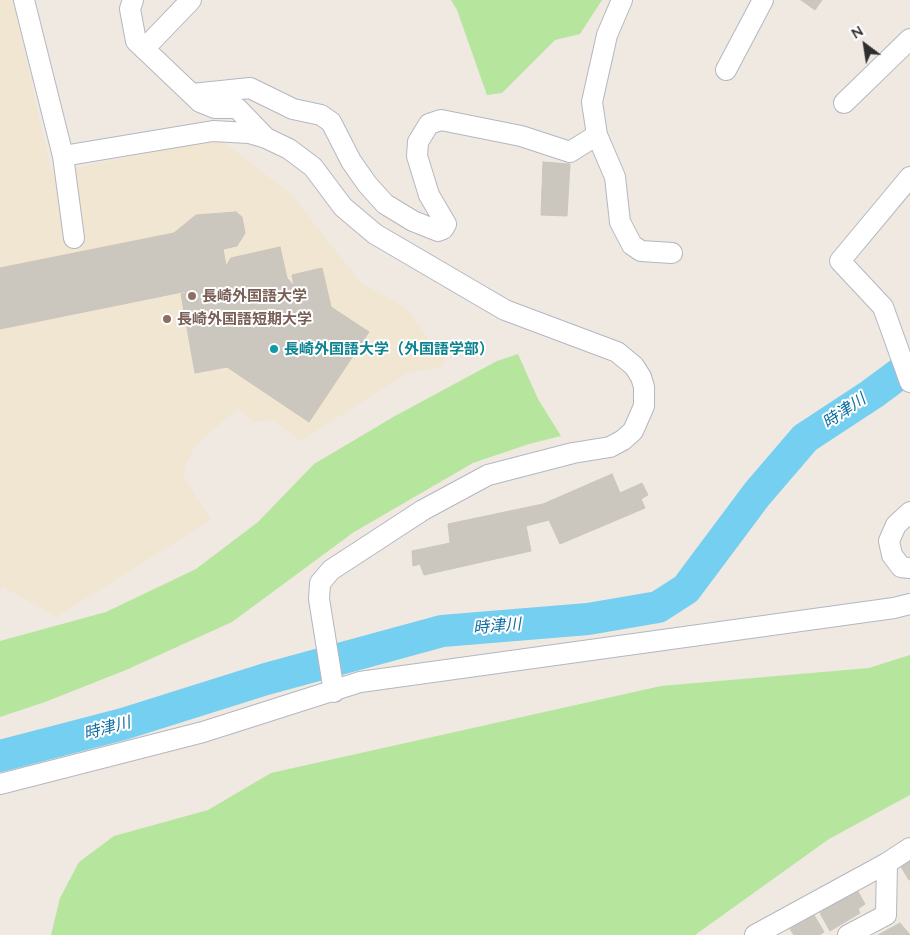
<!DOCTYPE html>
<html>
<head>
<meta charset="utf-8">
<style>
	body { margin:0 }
	#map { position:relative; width:910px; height:935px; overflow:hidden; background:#efe9e1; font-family:Lato,sans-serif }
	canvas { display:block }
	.north { position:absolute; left:840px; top:20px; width:50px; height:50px; -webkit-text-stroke:4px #fff; paint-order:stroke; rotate:329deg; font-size:14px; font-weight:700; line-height:20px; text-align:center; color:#2e2e2e }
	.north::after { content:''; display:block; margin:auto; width:18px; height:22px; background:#2e2e2e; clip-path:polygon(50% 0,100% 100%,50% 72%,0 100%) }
</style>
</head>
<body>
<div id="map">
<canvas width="910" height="935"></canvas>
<div class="north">N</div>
</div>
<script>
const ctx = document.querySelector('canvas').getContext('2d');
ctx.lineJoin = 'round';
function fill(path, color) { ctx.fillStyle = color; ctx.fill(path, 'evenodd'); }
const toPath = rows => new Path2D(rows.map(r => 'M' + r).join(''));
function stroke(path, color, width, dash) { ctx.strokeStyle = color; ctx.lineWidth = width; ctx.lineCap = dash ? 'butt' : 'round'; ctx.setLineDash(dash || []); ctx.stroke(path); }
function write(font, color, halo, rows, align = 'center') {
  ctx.font = font + ' Lato,"Noto Sans JP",sans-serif'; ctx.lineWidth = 4; ctx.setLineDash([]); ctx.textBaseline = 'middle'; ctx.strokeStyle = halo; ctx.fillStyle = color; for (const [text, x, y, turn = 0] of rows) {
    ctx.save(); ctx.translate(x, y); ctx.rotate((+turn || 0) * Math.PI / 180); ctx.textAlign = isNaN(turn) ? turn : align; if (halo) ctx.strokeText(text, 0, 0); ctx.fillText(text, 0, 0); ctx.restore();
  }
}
const education = toPath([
	[0,0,13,0,51,170,80,167,219,138,292,195,360,282,409,310,431,344,447,356,442,367,407,373,301,441,272,420,252,422,238,408,195,446,182,473,211,520,56,617,4,587,0,591]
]);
const green = toPath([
	[451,0,602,0,580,34,555,40,502,93,487,95,457,10],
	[518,354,538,399,561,436,529,444,473,463,354,532,232,622,126,670,45,702,0,717,0,641,106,612,196,569,258,522,314,464,395,416,497,361],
	[910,655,910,795,829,839,695,935,51,935,60,898,79,862,114,836,208,810,271,773,661,686,869,668]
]);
const river = toPath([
	[0,756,123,724,266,679,442,631,588,619,658,607,686,589,757,494,805,438,872,394,910,366]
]);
const building = toPath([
	[801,0,822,0,815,10,801,0],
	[543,162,570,164,567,216,541,215,543,162],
	[236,212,242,217,245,233,237,246,223,249,226,266,204,271,207,287,0,329,0,268,174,233,196,215,236,212],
	[280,247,287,278,294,286,292,275,322,268,331,307,369,332,309,422,227,367,195,373,181,294,207,287,204,271,226,266,231,258,280,247],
	[612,474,620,493,642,483,648,495,641,499,645,508,560,544,549,520,526,526,531,551,424,575,420,564,413,566,412,551,450,543,448,524,543,504,612,474],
	[910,855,910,880,909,880,898,862,910,855],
	[856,888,865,904,858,909,860,913,830,931,820,913,856,888],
	[814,915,824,932,819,935,794,935,790,929,814,915],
	[900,923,910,935,878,935,900,923]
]);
const minor = toPath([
	[24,0,63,156,213,131,249,133,266,138,289,149,313,167,343,207,375,234,505,310,617,352,634,366,641,377,644,387,644,406,633,431,623,440,610,447,573,453,488,475,423,510,331,570,320,583,319,599,334,692],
	[133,0,130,9,136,41,200,102,215,108,237,108,266,138],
	[622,0,607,35,592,102,597,135,615,177,620,222,632,245,641,251,672,253],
	[144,49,191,0],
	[726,70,763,0],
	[192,94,250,88,293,109,321,115,331,122,351,161,367,184,385,204,413,221,438,231,443,229,446,224,429,195,417,156,418,142,429,124,441,120,521,136,570,152,597,135],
	[844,103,910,39],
	[63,156,74,238],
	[910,177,840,261,883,307,910,382],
	[910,512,896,525,889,541,892,555,901,567,910,568],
	[0,784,203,732,360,682,894,608,910,604],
	[755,935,887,863],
	[848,935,886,915,887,863,910,848]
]);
const markers = [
	[192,296,5,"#8d6e63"],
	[167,319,5,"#8d6e63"],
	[274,349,5,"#0f9aa8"]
];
const educationNames = [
	["長崎外国語大学",202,296],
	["長崎外国語短期大学",177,319]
];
const cultureNames = [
	["長崎外国語大学（外国語学部）",284,349]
];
const waterNames = [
	["時津川",844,411,-34],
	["時津川",497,626,-5],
	["時津川",107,728,-15]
];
fill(education, '#f0e6d1');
fill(green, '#b6e59e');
stroke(river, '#75cff0', 32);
fill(building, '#cbc7bf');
stroke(building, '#cbc5ba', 1);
stroke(minor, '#b4b7c1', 22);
stroke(minor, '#fff', 20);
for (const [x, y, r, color] of markers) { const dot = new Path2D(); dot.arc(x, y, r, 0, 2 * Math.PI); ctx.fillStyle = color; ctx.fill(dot); stroke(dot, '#fff', 2); }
write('bold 15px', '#785e54', '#fff', educationNames, 'left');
write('bold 15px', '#0d838f', '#fff', cultureNames, 'left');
write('italic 16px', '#0d6fa3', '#fff', waterNames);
</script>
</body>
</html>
